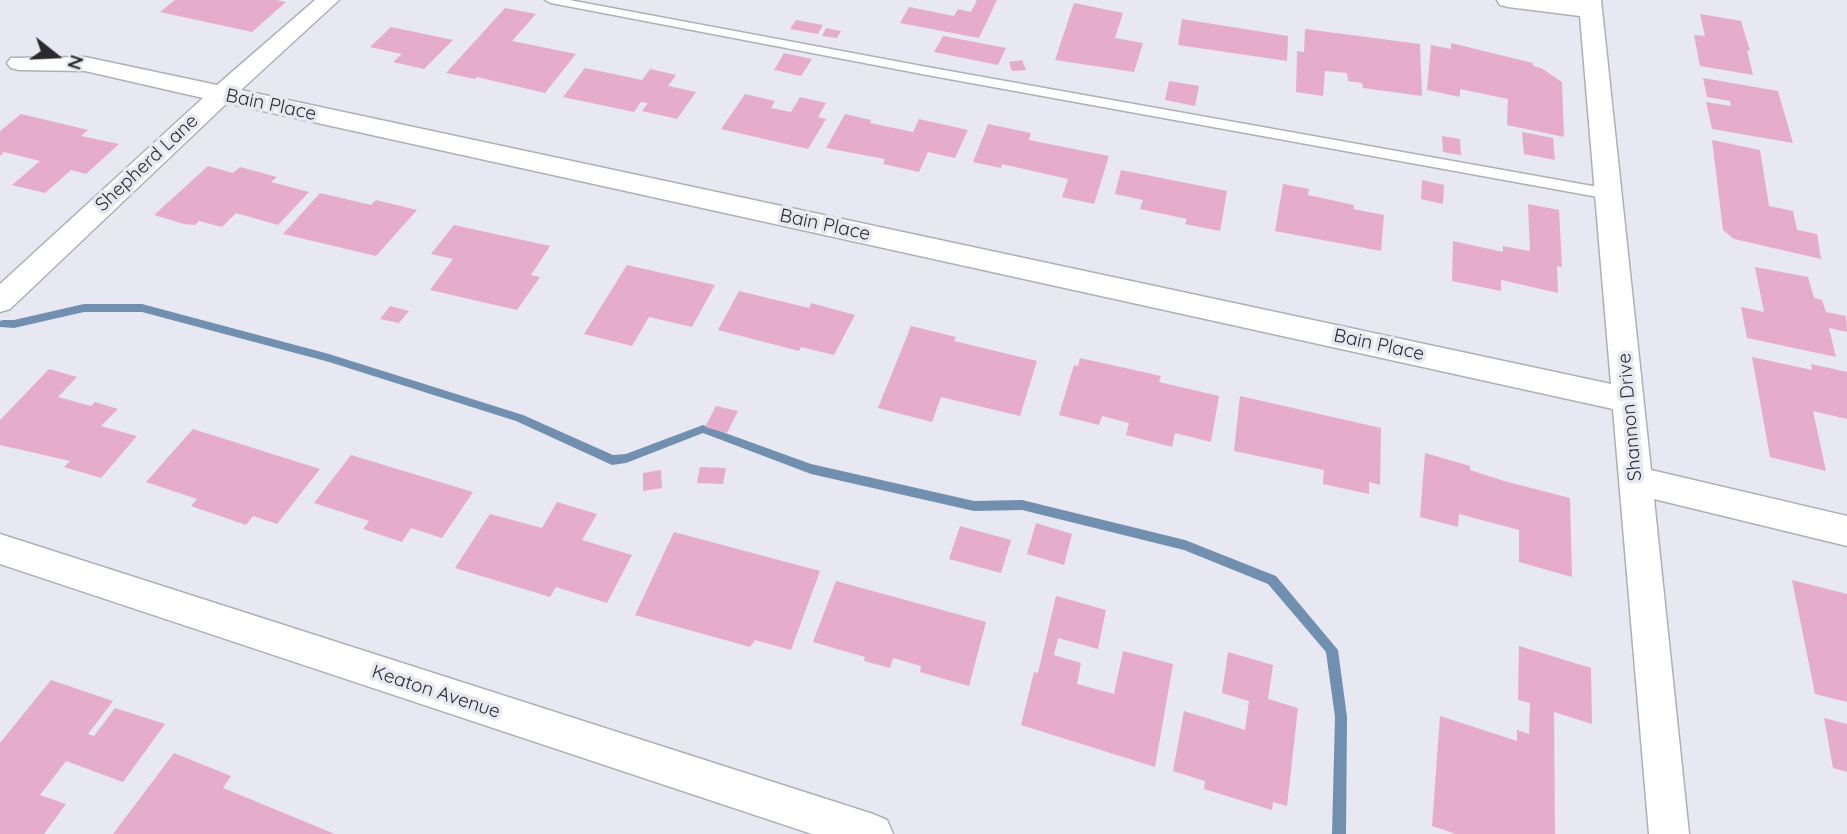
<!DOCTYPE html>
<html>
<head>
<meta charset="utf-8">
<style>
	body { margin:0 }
	#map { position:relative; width:1847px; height:834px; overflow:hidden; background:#e8e8f2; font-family:Quicksand,sans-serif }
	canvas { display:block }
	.north { position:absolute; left:21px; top:21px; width:70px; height:70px; -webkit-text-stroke:5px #e8e8f2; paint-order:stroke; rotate:108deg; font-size:19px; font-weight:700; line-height:28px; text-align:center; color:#2b2b2f }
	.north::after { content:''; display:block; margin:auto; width:24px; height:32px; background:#2b2b2f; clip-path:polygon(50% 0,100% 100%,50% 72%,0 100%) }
</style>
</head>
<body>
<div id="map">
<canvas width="1847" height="834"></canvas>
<div class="north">N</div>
</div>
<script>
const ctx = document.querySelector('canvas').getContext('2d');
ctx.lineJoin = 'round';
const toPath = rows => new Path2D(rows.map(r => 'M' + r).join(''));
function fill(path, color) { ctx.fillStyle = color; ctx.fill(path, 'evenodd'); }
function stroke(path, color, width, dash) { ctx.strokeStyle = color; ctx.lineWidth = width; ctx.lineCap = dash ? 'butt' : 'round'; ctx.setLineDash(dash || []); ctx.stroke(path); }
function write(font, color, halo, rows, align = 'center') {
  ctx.font = font + ' Quicksand,sans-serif'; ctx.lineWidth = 7; ctx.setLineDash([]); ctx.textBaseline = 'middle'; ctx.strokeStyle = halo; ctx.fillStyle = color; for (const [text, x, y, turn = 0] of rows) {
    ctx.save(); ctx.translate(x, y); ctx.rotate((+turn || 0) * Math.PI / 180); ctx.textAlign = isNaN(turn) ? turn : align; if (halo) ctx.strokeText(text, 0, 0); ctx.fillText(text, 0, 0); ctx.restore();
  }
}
const stream = toPath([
	[84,304,142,304,329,354,523,415,613,455,626,454,703,425,811,464,974,501,1022,500,1185,540,1276,576,1338,650,1347,717,1346,834,1332,834,1335,717,1326,652,1268,584,1184,550,1022,510,974,511,811,474,703,433,626,463,612,465,516,421,329,362,142,312,84,312,14,328,0,327,0,321,3,320,14,320,84,304]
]);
const building = toPath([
	[175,0,276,0,286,2,252,32,160,12],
	[977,0,997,0,979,38,900,23,909,7,954,16,958,9,971,12],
	[1074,3,1123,13,1115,38,1143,43,1134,72,1055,60],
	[505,8,536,14,512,41,576,54,545,93,477,77,475,79,446,73],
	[1700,14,1741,21,1750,51,1747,50,1753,75,1700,66,1694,35,1705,36],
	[1182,19,1288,36,1287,61,1178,45],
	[796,20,823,25,818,34,790,29],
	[391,27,453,40,424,69,393,62,402,54,370,47],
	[826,28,841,31,837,38,822,36],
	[1305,29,1420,44,1422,96,1363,88,1362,83,1348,81,1347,73,1325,71,1323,96,1296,92,1297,51,1304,52],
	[943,36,1006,48,998,65,934,52],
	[1451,43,1533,63,1533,66,1541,68,1562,82,1564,137,1507,125,1508,99,1460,89,1460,97,1427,90,1431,45,1451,49],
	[784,53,812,59,801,76,774,70],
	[1022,60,1026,70,1012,71,1009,62],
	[585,68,642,80,650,69,676,75,668,86,696,92,677,119,642,111,648,103,641,102,634,112,563,97],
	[1703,78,1778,91,1793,143,1712,129,1706,102,1731,106,1730,101,1707,97],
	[1169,81,1199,86,1195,106,1165,100],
	[745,94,775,101,771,108,791,112,800,97,826,103,818,117,826,119,808,149,721,129],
	[21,114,88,130,81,136,119,144,86,174,71,170,45,193,12,185,40,161,4,152,0,156,0,131],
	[845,114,871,120,870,123,913,132,919,119,968,130,955,158,928,152,919,172,883,164,885,159,826,148],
	[988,124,1031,133,1029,140,1109,156,1094,204,1062,197,1068,179,1002,164,1001,168,973,162],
	[1522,132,1553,138,1555,160,1524,154],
	[1442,136,1460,139,1461,155,1443,152],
	[1712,140,1760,150,1769,206,1793,211,1797,230,1817,234,1821,259,1734,239,1723,230],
	[208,166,233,173,240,167,277,177,271,182,309,192,278,225,236,213,222,227,199,221,195,225,184,224,154,215],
	[1121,170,1227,191,1220,231,1185,224,1187,219,1140,209,1143,200,1115,194],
	[1422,180,1444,185,1443,204,1421,199],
	[1283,184,1309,189,1308,195,1354,205,1353,209,1384,215,1381,251,1275,231],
	[320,193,371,205,376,200,417,210,376,256,283,234],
	[1528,204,1559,210,1562,267,1557,266,1558,293,1501,280,1501,291,1452,281,1453,241,1503,252,1503,246,1530,251],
	[454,225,550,246,531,275,540,277,517,310,430,290,453,259,431,254],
	[627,265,715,285,692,327,649,317,632,346,584,334],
	[1755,267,1808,277,1814,298,1822,300,1826,312,1846,316,1847,332,1829,328,1836,357,1747,338,1741,307,1764,312],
	[739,291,809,308,811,303,855,315,834,355,801,347,799,351,718,330],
	[390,306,409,311,399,323,380,319],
	[911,326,956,337,954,341,1037,361,1020,416,941,397,932,422,878,408],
	[1752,357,1812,370,1811,364,1847,372,1847,419,1813,411,1826,471,1770,457],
	[1080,358,1161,376,1159,382,1219,396,1211,442,1175,433,1172,447,1126,435,1129,423,1102,416,1099,425,1059,415,1074,365,1078,366],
	[49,369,77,377,58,397,91,406,95,402,118,409,101,426,137,436,101,478,64,467,70,461,0,445,0,420],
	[1240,396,1381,428,1380,485,1369,482,1369,494,1323,484,1324,470,1234,451],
	[716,406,738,411,727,433,705,427],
	[193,429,320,469,277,524,253,516,246,525,191,506,197,499,146,482],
	[1425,453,1470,466,1470,470,1504,481,1570,498,1572,577,1519,562,1519,530,1459,514,1458,527,1420,517],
	[351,455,473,492,442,538,411,528,402,542,363,529,369,521,314,503],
	[700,467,726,468,723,484,697,483],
	[661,470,662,488,643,491,643,473],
	[557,502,597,514,582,540,632,555,607,603,556,587,550,597,455,568,490,514,542,528],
	[1036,523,1072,534,1064,565,1027,554],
	[960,526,1011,540,1001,573,949,559],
	[674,532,820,571,791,650,755,640,750,647,635,615],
	[1792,580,1847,594,1847,702,1815,694],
	[836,581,986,622,969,686,920,672,921,666,893,658,890,668,864,661,865,657,813,642],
	[1056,596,1106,610,1098,649,1058,638,1054,655,1081,663,1077,684,1114,694,1123,651,1173,664,1155,767,1021,725,1034,672,1038,673],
	[1519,646,1591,668,1592,724,1554,712,1555,834,1456,834,1432,826,1440,716,1517,741,1517,730,1529,734,1530,703,1518,700],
	[1228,652,1273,665,1268,699,1298,708,1287,806,1273,802,1272,810,1204,789,1205,781,1173,771,1184,711,1245,730,1249,701,1222,693],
	[51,680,113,701,88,734,94,736,115,708,165,724,123,782,66,761,40,795,66,804,44,834,0,834,0,743],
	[1824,718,1847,724,1847,772,1833,768],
	[174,753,231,776,223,788,335,834,113,834]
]);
const service = toPath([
	[545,0,569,0,927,67,1609,189,1616,194,1609,199,927,75,551,3,545,0]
]);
const minor = toPath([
	[315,0,339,0,241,90,1611,384,1580,16,1508,7,1500,5,1497,0,1601,0,1651,470,1847,516,1847,546,1654,499,1689,834,1649,834,1613,409,227,103,10,309,0,312,0,284,203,98,85,71,19,70,11,68,7,63,11,58,85,57,217,85,315,0],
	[0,534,873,814,887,820,893,834,812,834,0,564,0,534]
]);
const streetNames = [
	["Bain Place",271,105,12],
	["Shepherd Lane",147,163,-43],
	["Bain Place",825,225,12],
	["Bain Place",1379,345,12],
	["Shannon Drive",1630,417,-95],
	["Keaton Avenue",436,692,18]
];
fill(stream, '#7190b0');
fill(building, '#e6accb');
stroke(service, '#afafb8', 3);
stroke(minor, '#afafb8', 3);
fill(service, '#fff');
fill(minor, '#fff');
write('19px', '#2b2b2f', '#e8e8f2', streetNames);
</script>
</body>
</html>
